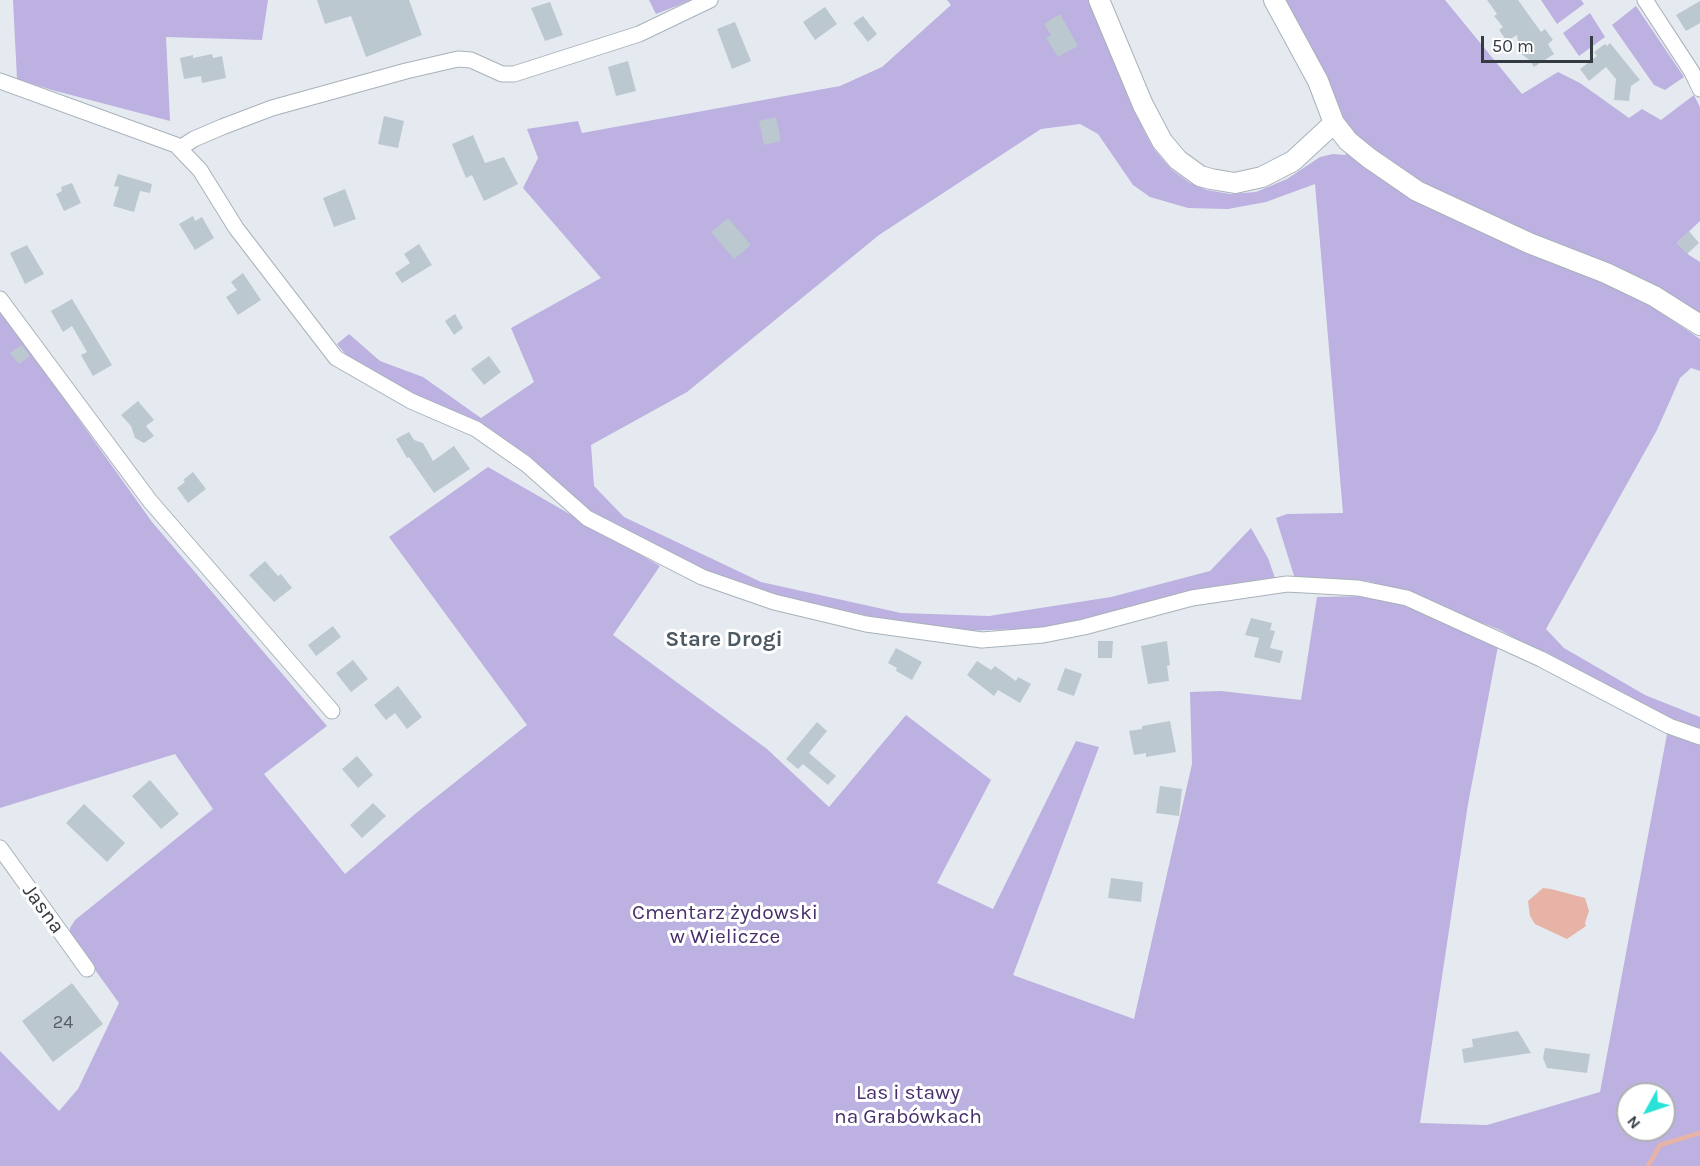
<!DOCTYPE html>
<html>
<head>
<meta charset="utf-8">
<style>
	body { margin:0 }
	#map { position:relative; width:1700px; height:1166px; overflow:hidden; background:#e4eaf0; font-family:Karla,sans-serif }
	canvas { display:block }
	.north { position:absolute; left:1616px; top:1082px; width:60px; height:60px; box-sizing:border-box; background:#fff; border:2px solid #aeb1b3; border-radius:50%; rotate:230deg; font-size:16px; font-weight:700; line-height:24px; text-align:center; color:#353c41 }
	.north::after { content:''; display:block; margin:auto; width:21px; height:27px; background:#29e2d8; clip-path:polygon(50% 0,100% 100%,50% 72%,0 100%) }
	.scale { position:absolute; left:1481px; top:36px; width:112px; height:27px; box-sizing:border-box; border:3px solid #353c41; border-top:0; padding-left:8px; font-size:18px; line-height:21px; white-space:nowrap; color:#353c41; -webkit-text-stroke:4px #fff; paint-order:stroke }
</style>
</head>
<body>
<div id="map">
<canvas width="1700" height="1166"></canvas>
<div class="north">N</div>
<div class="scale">50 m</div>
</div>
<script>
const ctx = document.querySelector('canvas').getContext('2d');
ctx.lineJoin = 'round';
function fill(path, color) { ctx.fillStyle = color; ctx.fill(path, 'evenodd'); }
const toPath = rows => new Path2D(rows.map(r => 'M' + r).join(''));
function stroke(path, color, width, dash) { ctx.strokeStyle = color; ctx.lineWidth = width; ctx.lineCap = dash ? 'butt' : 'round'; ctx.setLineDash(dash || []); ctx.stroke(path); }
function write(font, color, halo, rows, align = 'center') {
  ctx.font = font + ' Karla,sans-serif'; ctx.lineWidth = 6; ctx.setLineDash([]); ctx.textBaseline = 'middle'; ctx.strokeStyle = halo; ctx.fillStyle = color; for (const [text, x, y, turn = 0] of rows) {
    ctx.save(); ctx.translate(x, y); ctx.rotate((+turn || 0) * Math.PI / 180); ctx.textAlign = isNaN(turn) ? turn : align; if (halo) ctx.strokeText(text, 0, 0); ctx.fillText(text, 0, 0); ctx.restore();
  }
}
const green = toPath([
	[13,0,268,0,262,40,166,37,170,121,52,90,17,79],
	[649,0,692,0,656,14],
	[947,0,1088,0,1144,131,1154,149,1172,170,1190,183,1207,190,1230,194,1256,192,1287,179,1320,157,1333,154,1346,155,1328,87,1283,0,1445,0,1522,94,1558,72,1580,83,1629,118,1642,109,1661,120,1694,95,1700,107,1700,221,1677,243,1689,255,1700,262,1700,313,1657,286,1647,303,1700,339,1700,371,1691,368,1680,378,1657,430,1546,629,1564,648,1645,695,1700,717,1700,732,1672,724,1498,629,1368,581,1295,579,1276,518,1287,514,1343,513,1315,184,1266,202,1228,209,1188,208,1150,197,1133,185,1098,134,1080,124,1041,129,879,235,687,392,591,445,594,486,624,517,761,582,901,613,989,616,1111,597,1210,571,1251,528,1268,558,1276,581,1049,628,961,631,913,625,779,598,712,574,642,542,589,510,538,465,352,362,337,344,349,334,380,361,423,377,481,418,534,382,511,328,601,278,523,188,538,158,527,129,578,121,582,133,840,86,882,67,951,5],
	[1541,0,1581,0,1584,4,1557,24],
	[1636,6,1684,77,1665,90,1654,85,1612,25],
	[1590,13,1605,37,1579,56,1563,33],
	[0,309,152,522,327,726,264,774,345,874,415,814,527,725,389,537,488,467,660,566,613,635,767,749,829,807,906,715,991,780,937,883,993,909,1076,741,1099,747,1013,975,1134,1019,1192,764,1190,692,1221,691,1301,700,1317,597,1372,596,1423,611,1498,646,1468,804,1420,1123,1487,1125,1600,1092,1667,734,1700,744,1700,1166,0,1166,0,1051,59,1111,78,1089,119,1003,70,935,70,928,75,920,213,809,175,754,0,808],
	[1628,1094,1664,1094,1664,1130,1628,1130]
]);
const water = toPath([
	[1543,888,1551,889,1585,898,1589,911,1585,923,1586,926,1567,939,1535,924,1530,916,1528,901]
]);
const stream = toPath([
	[1648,1166,1660,1145,1700,1133]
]);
const building = toPath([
	[317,0,409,0,422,35,366,57,351,16,325,24],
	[1487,0,1518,0,1541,32,1545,29,1553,40,1548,44,1554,54,1534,67,1529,60,1519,52,1517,35,1507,41,1499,30,1503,27,1494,16,1497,14],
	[1700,1,1700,23,1686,31,1676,15],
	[550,2,563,35,545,41,531,8],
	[825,7,837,24,815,40,803,22],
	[1060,14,1078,46,1058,57,1046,38,1051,35,1044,24],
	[863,16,877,34,868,42,853,23],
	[735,22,751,61,732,69,717,29],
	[1610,43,1640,80,1631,86,1629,101,1614,100,1616,79,1606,67,1589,81,1580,69,1597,56,1594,52,1605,44,1607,46],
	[212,54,213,58,222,56,226,78,202,83,201,76,184,79,180,58,193,55,193,58],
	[628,61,636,91,616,96,608,67],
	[384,116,404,121,398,148,378,144],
	[776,117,781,141,764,145,759,121],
	[473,135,485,163,504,157,518,184,484,201,472,175,466,178,452,144],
	[118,174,152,184,150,193,140,191,134,212,113,206,119,187,114,186],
	[72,183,81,203,64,211,56,194,62,191,61,187],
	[345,189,356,219,334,227,323,198],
	[193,216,195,221,202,217,214,238,195,250,179,224],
	[728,218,751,245,734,259,711,232],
	[1689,231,1699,243,1687,254,1677,243],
	[419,244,432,265,402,283,395,273,410,263,404,254],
	[27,245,44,274,25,284,10,253],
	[243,273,261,300,238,315,226,297,237,290,231,282],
	[72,299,112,365,93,376,81,355,87,352,72,326,63,332,51,311],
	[455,314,463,328,454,335,445,321],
	[22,345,30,356,19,364,10,353],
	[489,356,501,372,484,385,471,369],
	[138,401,154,420,146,426,154,436,144,443,135,438,131,426,121,415],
	[409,432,414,440,423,443,433,461,454,446,470,469,434,493,409,457,407,458,396,439],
	[193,472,206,489,188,503,177,488,185,482,183,480],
	[265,561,278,576,281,574,292,588,274,602,249,575],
	[1251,618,1272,623,1270,630,1275,631,1270,648,1283,651,1280,663,1254,657,1259,638,1245,635],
	[333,626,341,637,316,656,308,645],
	[1098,641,1113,641,1112,658,1098,658],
	[1167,641,1170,665,1167,666,1169,681,1148,684,1141,646],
	[896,648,922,662,912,680,896,671,897,668,888,663],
	[353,660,368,679,351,692,336,673],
	[977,661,991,670,995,666,1016,681,1018,677,1031,684,1020,703,998,690,994,696,967,675],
	[1065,668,1082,674,1074,696,1057,690],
	[398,686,422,717,407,729,395,713,386,720,374,705],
	[1170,721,1176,752,1146,757,1146,753,1134,755,1129,731,1142,729,1142,726],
	[817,722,827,731,809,753,836,776,828,785,803,764,798,769,786,759],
	[357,756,373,775,358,788,342,769],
	[150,780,179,814,161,829,132,796],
	[1160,786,1182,789,1179,816,1156,813],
	[373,803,386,816,362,838,350,825],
	[84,804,125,843,107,862,66,823],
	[1111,878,1143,882,1141,902,1108,898],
	[72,983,103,1024,53,1062,22,1021],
	[1518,1031,1531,1053,1464,1063,1462,1049,1473,1047,1472,1039],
	[1545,1048,1590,1054,1587,1073,1547,1068,1543,1058]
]);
const minor = toPath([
	[1645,0,1692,72,1700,89],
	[0,81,176,145,200,170,236,228,336,358,411,401,476,429,526,464,587,518,702,577,774,602,866,624,982,640,1043,635,1084,627,1192,598,1287,584,1358,588,1407,598,1541,659,1669,726,1700,737],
	[180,148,194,139,222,127,272,108,406,71,458,59,471,60,502,74,514,74,639,34,710,0],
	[0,299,150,501,332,711],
	[0,848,87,969]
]);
const tertiary = toPath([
	[1099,0,1143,105,1162,141,1178,160,1200,176,1211,179,1235,183,1262,177,1293,161,1334,123],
	[1274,0,1318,81,1334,123,1348,141,1369,158,1417,191,1529,243,1606,273,1654,296,1700,325]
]);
const numberNames = [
	["24",63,1023]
];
const streetNames = [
	["Jasna",43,909,54]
];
const parkNames = [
	["Cmentarz żydowski",725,913],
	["w Wieliczce",725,937],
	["Las i stawy",908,1093],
	["na Grabówkach",908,1117]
];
const neighbourhoodNames = [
	["Stare Drogi",724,640]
];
fill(green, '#bcb1e0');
fill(water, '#e7b3a6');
stroke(stream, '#e7b3a6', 4.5);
fill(building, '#bbc8d0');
stroke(minor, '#a8b2ba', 17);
stroke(tertiary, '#a8b2ba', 22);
stroke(minor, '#fff', 15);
stroke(tertiary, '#fff', 20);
write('18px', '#565f65', null, numberNames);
write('21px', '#353c41', '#fff', streetNames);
write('21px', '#482f6c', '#fff', parkNames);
write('bold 22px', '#4d5a63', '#fff', neighbourhoodNames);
</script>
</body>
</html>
